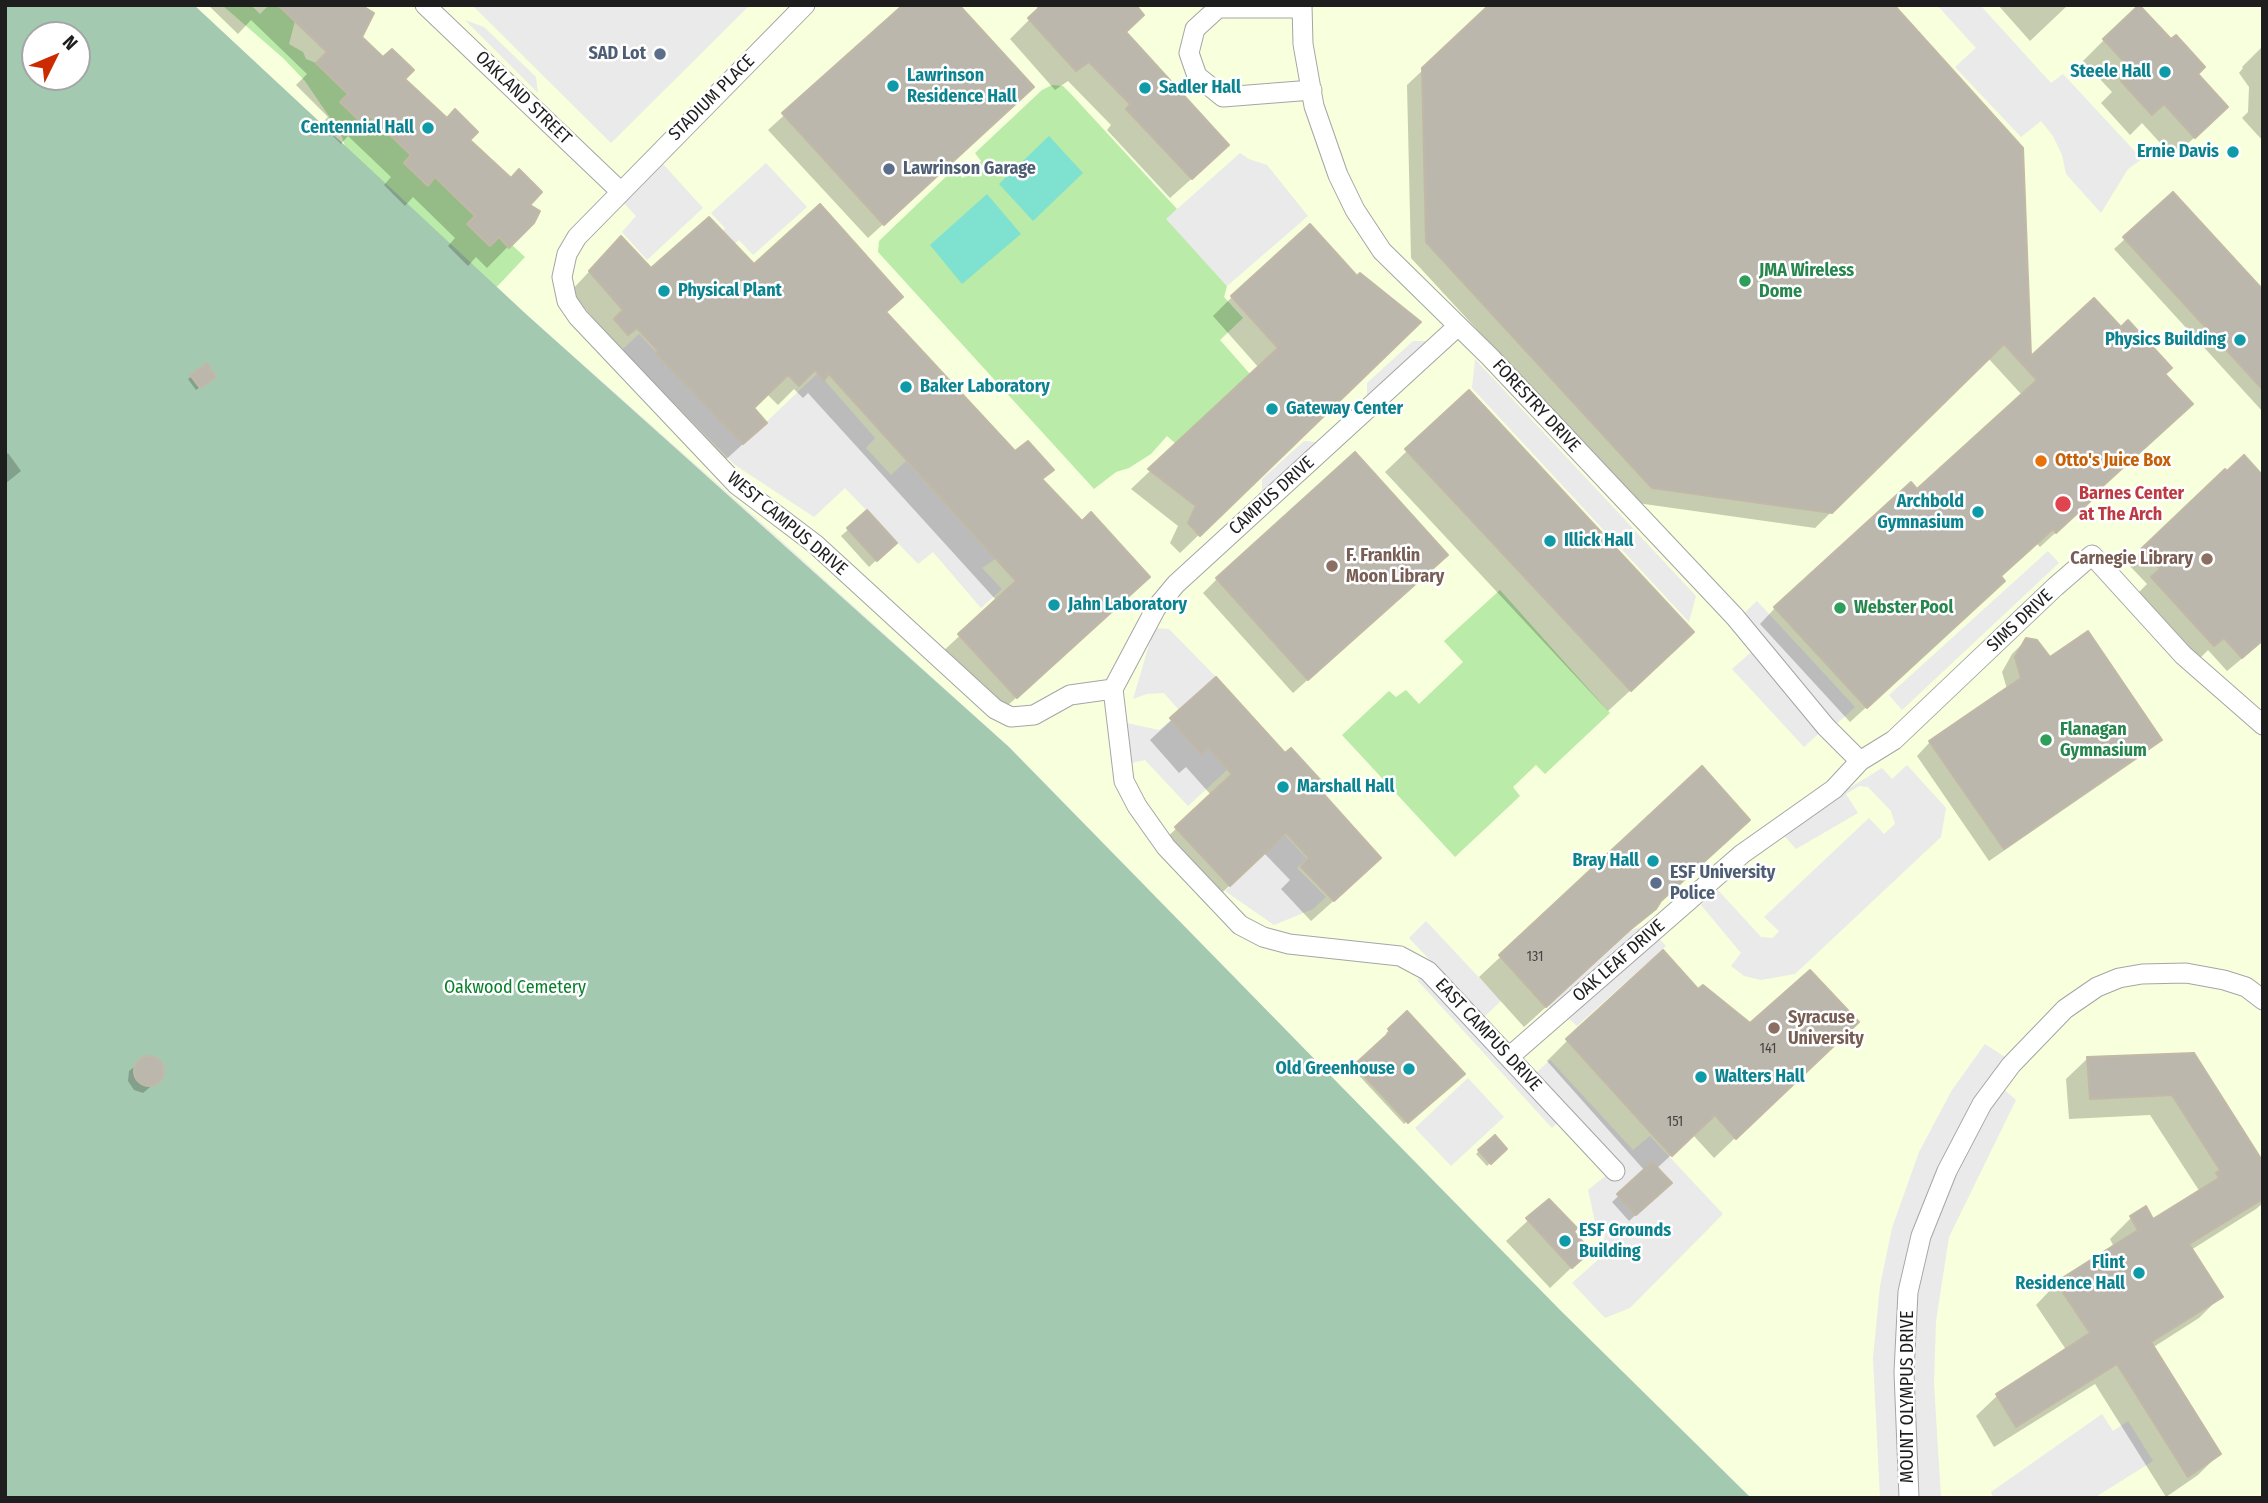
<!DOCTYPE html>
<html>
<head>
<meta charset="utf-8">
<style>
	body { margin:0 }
	#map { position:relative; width:2268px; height:1503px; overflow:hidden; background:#efeee4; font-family:"Fira Sans Condensed",sans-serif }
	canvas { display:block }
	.frame { position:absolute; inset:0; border:7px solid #1e1e1e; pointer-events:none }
	.north { position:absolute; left:21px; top:21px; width:70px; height:70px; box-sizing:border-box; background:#fff; border:2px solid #a5a5a5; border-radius:50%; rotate:47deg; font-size:19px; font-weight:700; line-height:28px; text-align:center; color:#1e1e1e }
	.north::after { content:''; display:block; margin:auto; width:24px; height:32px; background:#cc2a00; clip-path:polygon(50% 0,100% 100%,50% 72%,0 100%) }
</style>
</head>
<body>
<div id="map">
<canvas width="2268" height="1503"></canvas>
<div class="frame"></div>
<div class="north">N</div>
</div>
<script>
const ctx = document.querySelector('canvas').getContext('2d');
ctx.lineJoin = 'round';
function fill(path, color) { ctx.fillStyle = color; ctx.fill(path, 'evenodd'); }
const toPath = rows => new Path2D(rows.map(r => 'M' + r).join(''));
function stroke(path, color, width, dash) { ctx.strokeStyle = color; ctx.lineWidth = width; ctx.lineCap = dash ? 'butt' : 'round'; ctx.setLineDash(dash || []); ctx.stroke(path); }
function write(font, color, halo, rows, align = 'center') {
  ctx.font = font + ' "Fira Sans Condensed",sans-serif'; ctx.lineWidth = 5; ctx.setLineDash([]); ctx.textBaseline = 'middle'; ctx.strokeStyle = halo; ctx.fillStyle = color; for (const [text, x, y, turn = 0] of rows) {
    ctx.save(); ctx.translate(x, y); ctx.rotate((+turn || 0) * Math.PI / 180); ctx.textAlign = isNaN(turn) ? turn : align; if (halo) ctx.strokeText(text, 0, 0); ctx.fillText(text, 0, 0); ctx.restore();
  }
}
const education = toPath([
	[194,5,2263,5,2263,1498,1751,1498,1560,1310,1009,747,771,531,527,315]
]);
const grass = toPath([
	[222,5,251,5,260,14,269,5,291,5,295,21,289,44,303,52,306,59,316,63,411,155,404,163,427,186,435,177,475,216,468,224,490,246,499,237,509,248,512,245,525,257,492,292,351,165,341,134,305,81,283,58],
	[1052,85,1063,86,1071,94,1177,209,1167,219,1227,286,1224,297,1243,318,1220,340,1250,374,1176,444,1167,436,1151,454,1129,468,1116,472,1094,489,878,252,879,241,953,170,963,178,981,161,975,153,1042,90],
	[1500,590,1610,713,1545,774,1536,765,1513,787,1520,796,1455,857,1342,735,1389,691,1396,697,1406,690,1419,704,1463,662,1444,641]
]);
const cemetery = toPath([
	[5,5,194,5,527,315,1009,747,1560,1310,1751,1498,5,1498],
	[35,35,77,35,77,77,35,77]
]);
const pitch = toPath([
	[1049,136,1083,173,1033,221,999,184],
	[987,194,1021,234,962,284,930,245]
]);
const parking = toPath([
	[472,5,750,5,611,143],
	[1937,5,1980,5,2051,83,2063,74,2142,159,2128,169,2101,213,2066,174,2062,155,2053,136,2041,121,2021,137,1955,67,1976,48],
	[465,20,484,27,536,77,538,93],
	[1240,153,1249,159,1267,165,1308,216,1227,286,1166,219],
	[766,163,807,207,753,255,739,240,727,250,716,238,725,228,711,213],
	[663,164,703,208,647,260,622,232,636,216,623,202],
	[639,334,743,444,818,373,875,438,866,448,891,475,906,461,995,559,982,568,1002,589,981,608,933,552,918,564,845,488,814,517,735,465,622,350],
	[1413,341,1428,341,1367,397,1367,383],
	[1475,359,1696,596,1689,622,1472,388],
	[1304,441,1317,442,1262,493,1262,479],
	[2048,551,2059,563,1902,710,1889,695],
	[1757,601,1855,707,1829,731,1826,727,1804,747,1732,669,1758,646,1737,620],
	[1154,628,1169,629,1216,677,1179,710,1164,693,1147,694,1133,699],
	[1171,720,1200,753,1208,747,1228,769,1188,806,1145,760,1127,764,1127,723,1159,730],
	[1907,765,1946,808,1941,837,1795,974,1761,980,1744,976,1731,966,1741,953,1701,905,1717,889,1761,937,1773,938,1779,931,1764,917,1869,818,1884,834,1895,824,1891,811,1868,787,1859,786,1846,794,1858,813,1796,849,1780,831,1882,768,1892,779],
	[1285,835,1307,859,1297,868,1326,897,1313,909,1274,925,1225,891],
	[1426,921,1501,1001,1484,1017,1409,938],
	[1646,925,1666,946,1577,1026,1566,1016,1549,1014,1549,1005,1632,930],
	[1426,973,1559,1121,1552,1128,1417,980],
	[1985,1044,2005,1057,1991,1078,2016,1100,1949,1237,1936,1321,1934,1384,1941,1497,1880,1498,1873,1358,1880,1286,1892,1228,1919,1152,1952,1090],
	[1550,1060,1633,1150,1650,1136,1723,1214,1630,1308,1605,1318,1572,1283,1600,1258,1605,1233,1595,1222,1588,1190,1618,1166,1536,1073],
	[1468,1078,1504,1117,1451,1166,1415,1128],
	[2102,1414,2113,1431,2128,1421,2153,1461,2094,1498,1993,1498,1991,1492]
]);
const shadow = toPath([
	[208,5,362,5,359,37,468,140,527,206,532,222,487,268,476,257,468,266,448,246,455,238,413,197,405,206,384,185,391,177,348,136,341,144,321,124,328,117,296,85,307,74,251,20,238,34],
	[905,5,1017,102,868,238,768,130],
	[1035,5,1134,5,1124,33,1207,165,1170,198,1107,130,1111,125,1068,81,1055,90,1010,39,1039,10],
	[1492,5,2029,360,2163,374,2093,494,2079,511,2040,547,2036,543,1999,577,1988,596,1850,722,1760,624,1775,608,1917,491,2022,395,1988,358,1815,528,1637,503,1411,258,1407,85],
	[1998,5,2068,5,2030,41],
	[2104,40,2196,74,2205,128,2173,157,2142,123,2130,135,2101,103,2112,92,2083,61],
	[2263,46,2263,141,2242,118,2248,112,2249,87,2239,73,2243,68,2242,67],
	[2173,195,2263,293,2263,412,2114,249],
	[601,259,651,270,754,266,885,313,1015,453,1052,470,1041,480,1127,597,995,717,939,655,997,601,808,393,803,398,794,389,778,405,767,394,752,408,744,443,722,463,570,292],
	[1232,297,1400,341,1180,553,1170,543,1178,526,1131,489,1259,368,1213,316],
	[206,366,211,379,196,390,188,379],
	[1469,392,1671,653,1608,711,1385,472],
	[8,453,21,471,5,484,5,456],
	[2263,478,2263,641,2227,671,2208,650,2199,659,2138,593,2147,584,2128,564,2143,550],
	[867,513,895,543,869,567,841,536],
	[1431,569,1293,693,1203,593,1217,579],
	[2026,640,2050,660,2160,739,2146,753,1989,861,1917,756,1930,742,2007,689,2002,672,2012,654],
	[1216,679,1317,789,1358,879,1311,921,1281,889,1290,880,1264,853,1208,906,1155,849,1211,795,1186,767,1179,773,1150,740],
	[1701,769,1655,908,1524,1027,1479,977],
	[1698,992,1750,1025,1835,1043,1714,1158,1693,1135,1656,1169,1663,1190,1629,1221,1612,1202,1645,1171,1547,1061,1568,1040],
	[1407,1014,1462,1074,1404,1124,1353,1069,1388,1036,1386,1033],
	[2193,1055,2263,1165,2263,1203,2256,1209,2191,1250,2220,1297,2199,1318,2152,1348,2219,1454,2198,1475,2166,1497,2095,1384,1994,1447,1976,1416,1998,1395,2067,1351,2036,1305,2057,1283,2114,1247,2110,1239,2131,1218,2145,1208,2153,1222,2200,1192,2150,1115,2069,1119,2066,1079,2088,1058],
	[145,1058,154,1058,162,1069,161,1078,143,1093,134,1090,128,1081,129,1071],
	[1494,1137,1505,1149,1487,1166,1476,1154],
	[1549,1201,1589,1251,1550,1288,1506,1241]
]);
const building = toPath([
	[278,5,361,5,374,13,362,37,383,57,392,49,414,70,405,79,447,118,455,109,478,132,470,140,511,178,519,169,542,192,530,205,540,211,534,223,509,248,499,237,490,246,467,224,475,216,435,177,428,186,404,163,411,155,370,116,363,124,340,102,348,94,316,63,327,52,278,5],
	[903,5,959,5,1034,87,884,225,782,113,903,5],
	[1042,5,1136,5,1144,15,1126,32,1229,145,1192,179,1126,109,1130,104,1089,62,1076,71,1028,18,1042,5],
	[1489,5,1894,5,2023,148,2031,356,2094,298,2121,327,2128,320,2172,368,2165,374,2193,404,2094,494,2096,496,2056,533,2053,529,2001,576,2005,581,1867,708,1774,607,1911,482,1917,489,2037,380,2004,344,1832,513,1652,488,1426,242,1422,68,1489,5],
	[2139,5,2171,39,2176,35,2205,67,2198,74,2228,107,2195,138,2164,104,2152,115,2121,81,2132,70,2103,39,2139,5],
	[2173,192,2263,290,2263,390,2123,237,2173,192],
	[820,204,903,297,886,312,1015,451,1028,441,1054,470,1042,479,1082,521,1091,512,1150,577,1017,698,958,634,1016,581,829,374,824,380,815,370,799,386,788,375,754,408,767,423,743,444,656,353,658,351,637,328,628,335,614,319,623,310,589,271,621,236,651,268,709,217,754,264,820,204],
	[1310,224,1357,276,1360,273,1421,322,1200,536,1188,523,1196,506,1148,469,1278,348,1231,296,1310,224],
	[207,363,216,377,200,388,190,375,207,363],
	[1469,390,1694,632,1631,691,1405,449,1469,390],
	[1355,452,1448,555,1308,680,1216,578,1355,452],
	[2244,455,2263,476,2263,640,2242,658,2224,638,2214,646,2151,577,2160,569,2141,549,2225,469,2227,471,2244,455],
	[867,510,897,543,877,561,847,528,867,510],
	[2088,631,2162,740,2004,849,1929,741,2021,678,2015,657,2026,638,2037,640,2050,657,2088,631],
	[1216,677,1285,753,1291,748,1324,784,1319,789,1381,858,1334,901,1301,867,1309,858,1286,833,1230,886,1175,827,1232,774,1208,747,1201,754,1170,718,1216,677],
	[1702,766,1750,820,1661,901,1656,909,1631,929,1546,1007,1499,955,1702,766],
	[1663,950,1698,989,1703,985,1750,1023,1810,970,1859,1022,1736,1139,1715,1115,1672,1156,1566,1039,1663,950],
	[1407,1011,1465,1074,1408,1123,1354,1065,1390,1032,1388,1029,1407,1011],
	[2194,1053,2263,1162,2263,1199,2189,1244,2223,1297,2151,1342,2221,1454,2188,1477,2117,1364,2016,1427,1996,1394,2090,1333,2056,1282,2138,1230,2130,1216,2146,1206,2153,1219,2219,1178,2216,1173,2220,1170,2172,1095,2090,1099,2087,1057,2194,1053],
	'134 1071a15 15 0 1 1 30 0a15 15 0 1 1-30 0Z',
	[1495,1135,1507,1149,1491,1164,1478,1150,1495,1135],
	[1652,1162,1672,1183,1636,1215,1617,1194,1652,1162],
	[1549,1199,1577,1228,1574,1232,1591,1251,1572,1268,1526,1218,1549,1199]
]);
const minor = toPath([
	[425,5,620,191],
	[805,5,577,237,567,254,562,277,567,301,578,317,737,485,815,544,995,709,1011,717,1034,715,1070,695,1113,689],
	[1302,5,1303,44,1314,106,1338,175,1355,210,1382,251,1490,357,1735,617,1826,727,1860,761],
	[1302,8,1218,8,1195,29,1189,53,1197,76,1223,97,1312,90],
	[1113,689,1124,781,1137,806,1166,847,1240,925,1263,937,1289,944,1400,956,1428,971,1615,1171],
	[1113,689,1156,608,1176,584,1458,326],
	[1509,1057,1742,854,1834,789,1860,761,1894,740,2055,587,2092,555,2183,655,2263,725],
	[1909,1498,1904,1372,1908,1292,1921,1236,1947,1171,1982,1104,2011,1065,2065,1009,2097,987,2119,978,2142,974,2186,973,2224,980,2246,987,2263,1000]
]);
const markers = [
	[660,54,7,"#5c6f8a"],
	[2165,72,7,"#0f9aa8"],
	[893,86,7,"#0f9aa8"],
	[1145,88,7,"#0f9aa8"],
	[428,128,7,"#0f9aa8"],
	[2233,152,7,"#0f9aa8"],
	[889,169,7,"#5c6f8a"],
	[1745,281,7,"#2e9e5b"],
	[664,291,7,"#0f9aa8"],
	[2240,340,7,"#0f9aa8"],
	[906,387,7,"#0f9aa8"],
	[1272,409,7,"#0f9aa8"],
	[2041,461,7,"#e8710a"],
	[2063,504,9,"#e0444e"],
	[1978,512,7,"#0f9aa8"],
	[1550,541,7,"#0f9aa8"],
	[2207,559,7,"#8d6e63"],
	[1332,566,7,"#8d6e63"],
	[1054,605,7,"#0f9aa8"],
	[1840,608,7,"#2e9e5b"],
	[2046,740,7,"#2e9e5b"],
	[1283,787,7,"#0f9aa8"],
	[1653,861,7,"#0f9aa8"],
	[1656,883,7,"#5c6f8a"],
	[1774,1028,7,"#8d6e63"],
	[1409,1069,7,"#0f9aa8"],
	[1701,1077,7,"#0f9aa8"],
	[1565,1241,7,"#0f9aa8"],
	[2139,1273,7,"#0f9aa8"]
];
const numberNames = [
	["131",1535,957],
	["141",1768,1049],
	["151",1675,1122]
];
const serviceNames = [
	["SAD Lot",646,54,"right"],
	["Lawrinson Garage",903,169],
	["ESF University",1670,873],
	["Police",1670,894]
];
const cultureNames = [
	["Steele Hall",2151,72,"right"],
	["Lawrinson",907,76],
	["Residence Hall",907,97],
	["Sadler Hall",1159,88],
	["Centennial Hall",414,128,"right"],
	["Ernie Davis",2219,152,"right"],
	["Physical Plant",678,291],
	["Physics Building",2226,340,"right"],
	["Baker Laboratory",920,387],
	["Gateway Center",1286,409],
	["Archbold",1964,502,"right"],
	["Gymnasium",1964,523,"right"],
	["Illick Hall",1564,541],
	["Jahn Laboratory",1068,605],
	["Marshall Hall",1297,787],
	["Bray Hall",1639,861,"right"],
	["Old Greenhouse",1395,1069,"right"],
	["Walters Hall",1715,1077],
	["ESF Grounds",1579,1231],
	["Building",1579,1252],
	["Flint",2125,1263,"right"],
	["Residence Hall",2125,1284,"right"]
];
const streetNames = [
	["OAKLAND STREET",523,98,44],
	["STADIUM PLACE",712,98,-45],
	["FORESTRY DRIVE",1536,406,47],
	["CAMPUS DRIVE",1272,496,-42],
	["WEST CAMPUS DRIVE",787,524,40],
	["SIMS DRIVE",2020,621,-43],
	["OAK LEAF DRIVE",1619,961,-41],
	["EAST CAMPUS DRIVE",1488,1035,47],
	["MOUNT OLYMPUS DRIVE",1908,1397,-90]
];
const leisureNames = [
	["JMA Wireless",1759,271],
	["Dome",1759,292],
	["Webster Pool",1854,608],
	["Flanagan",2060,730],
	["Gymnasium",2060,751]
];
const foodNames = [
	["Otto's Juice Box",2055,461]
];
const healthNames = [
	["Barnes Center",2079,494],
	["at The Arch",2079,515]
];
const educationNames = [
	["F. Franklin",1346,556],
	["Moon Library",1346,577],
	["Carnegie Library",2193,559,"right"],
	["Syracuse",1788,1018],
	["University",1788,1039]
];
const parkNames = [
	["Oakwood Cemetery",515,988]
];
fill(education, '#f8ffdd');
fill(grass, '#bbeba8');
fill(cemetery, '#a4c9b1');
fill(pitch, '#7fe1d0');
fill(parking, '#eaeaea');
fill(shadow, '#0003');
fill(building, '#bcb7ad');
stroke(building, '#c2b8a6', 2);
stroke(minor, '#a5a5a5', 21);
stroke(minor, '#fff', 19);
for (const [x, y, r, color] of markers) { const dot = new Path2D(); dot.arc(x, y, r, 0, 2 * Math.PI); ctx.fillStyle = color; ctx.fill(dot); stroke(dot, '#fff', 2.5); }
write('14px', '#464442', null, numberNames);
write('bold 18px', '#4e5e75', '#fff', serviceNames, 'left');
write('bold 18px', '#0d838f', '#fff', cultureNames, 'left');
write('18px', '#1e1e1e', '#fff', streetNames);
write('bold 18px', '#27864d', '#fff', leisureNames, 'left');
write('bold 18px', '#c56008', '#fff', foodNames, 'left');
write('bold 18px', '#be3a42', '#fff', healthNames, 'left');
write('bold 18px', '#785e54', '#fff', educationNames, 'left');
write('18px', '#08802b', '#fff', parkNames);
</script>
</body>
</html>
